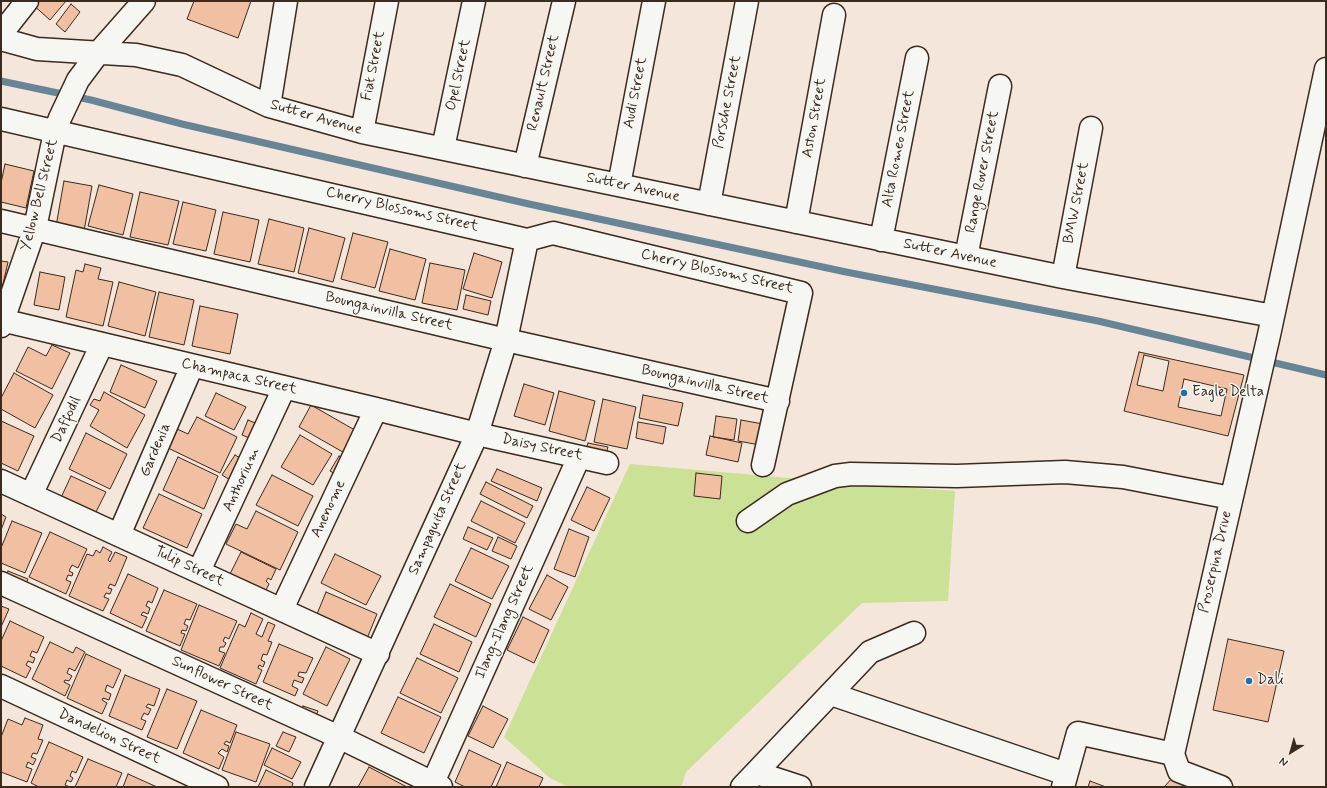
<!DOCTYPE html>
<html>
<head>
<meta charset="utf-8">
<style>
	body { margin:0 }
	#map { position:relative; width:1327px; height:788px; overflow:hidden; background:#f4e6da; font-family:Mynerve,sans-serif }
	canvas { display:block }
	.frame { position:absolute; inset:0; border:2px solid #3b2a1e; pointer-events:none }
	.north { position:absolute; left:1271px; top:732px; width:40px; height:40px; -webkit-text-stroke:3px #f6f6f2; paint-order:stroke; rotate:217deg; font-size:11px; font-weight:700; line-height:16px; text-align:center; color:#3b2a1e }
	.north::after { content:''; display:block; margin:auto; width:14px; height:18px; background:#3b2a1e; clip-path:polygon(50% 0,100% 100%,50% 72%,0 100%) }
</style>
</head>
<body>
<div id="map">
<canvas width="1327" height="788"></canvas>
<div class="frame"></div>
<div class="north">N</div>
</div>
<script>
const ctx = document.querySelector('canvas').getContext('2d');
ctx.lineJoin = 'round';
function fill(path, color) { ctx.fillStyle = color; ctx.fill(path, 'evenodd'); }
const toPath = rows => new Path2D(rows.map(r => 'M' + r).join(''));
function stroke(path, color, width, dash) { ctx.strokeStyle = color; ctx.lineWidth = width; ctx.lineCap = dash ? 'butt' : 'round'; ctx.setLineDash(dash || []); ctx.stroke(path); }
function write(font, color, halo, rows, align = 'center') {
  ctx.font = font + ' Mynerve,sans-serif'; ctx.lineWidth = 3; ctx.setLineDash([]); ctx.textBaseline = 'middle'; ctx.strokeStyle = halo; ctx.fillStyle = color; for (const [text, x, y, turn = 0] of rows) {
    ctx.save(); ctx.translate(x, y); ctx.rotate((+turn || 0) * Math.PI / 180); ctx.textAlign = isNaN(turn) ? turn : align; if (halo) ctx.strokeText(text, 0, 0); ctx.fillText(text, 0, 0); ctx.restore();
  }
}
const green = toPath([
	[630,464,811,480,955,491,948,601,862,603,686,772,681,787,568,787,550,778,504,737]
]);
const stream = toPath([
	[1,81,91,100,182,124,529,204,846,272,1098,321,1326,375]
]);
const building = toPath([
	[35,1,66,1,50,20,32,4,35,1],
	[194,1,251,1,238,38,187,19,194,1],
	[71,4,80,12,65,32,56,24,71,4],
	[5,164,34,171,26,208,1,202,1,183,5,164],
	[64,181,92,186,83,237,55,232,64,181],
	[99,185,133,194,123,235,88,226,99,185],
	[140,192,179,201,168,245,130,237,140,192],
	[183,202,216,210,206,251,173,244,183,202],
	[223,212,259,220,250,262,214,254,223,212],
	[269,219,304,228,294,272,258,264,269,219],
	[309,228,345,238,333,282,298,273,309,228],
	[353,233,388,242,375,288,341,279,353,233],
	[390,249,426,259,415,300,379,291,390,249],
	[474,253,502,262,492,298,463,289,474,253],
	[1,261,8,262,1,293,1,261],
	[430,263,465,270,457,310,422,303,430,263],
	[85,264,101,268,98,279,113,282,103,326,66,317,76,270,83,272,85,264],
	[40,272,65,277,59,310,34,305,40,272],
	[119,282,156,292,145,336,108,326,119,282],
	[159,292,194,300,184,345,149,337,159,292],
	[466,295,491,301,488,315,463,309,466,295],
	[200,306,238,314,230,354,192,346,200,306],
	[52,345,70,353,52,389,16,371,28,347,46,356,52,345],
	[1139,352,1244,375,1228,436,1124,411,1139,352],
	[1144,355,1169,361,1163,391,1137,385,1144,355],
	[121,365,157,381,145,408,110,392,121,365],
	[14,373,53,395,35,428,1,409,1,398,14,373],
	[1184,379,1227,389,1221,416,1178,407,1184,379],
	[524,384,554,393,545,425,514,416,524,384],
	[559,391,595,401,585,441,549,431,559,391],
	[104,392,145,415,127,448,90,426,99,410,90,405,94,399,100,401,104,392],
	[216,393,246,407,234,430,205,416,216,393],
	[643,395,683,403,678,426,639,418,643,395],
	[603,399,636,407,627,449,594,442,603,399],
	[311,405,360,433,348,455,299,427,311,405],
	[716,416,737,419,734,440,713,437,716,416],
	[197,417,237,437,220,473,168,448,177,429,188,434,197,417],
	[248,420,260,425,254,440,242,435,248,420],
	[741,420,763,424,760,445,738,441,741,420],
	[1,421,34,436,18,471,1,463,1,421],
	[638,422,666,427,663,444,636,438,638,422],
	[86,433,127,454,110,489,69,469,86,433],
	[300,435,332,454,313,485,281,467,300,435],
	[710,436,742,443,738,462,706,455,710,436],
	[588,443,608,447,605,457,585,454,588,443],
	[235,455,245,461,232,481,222,475,235,455],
	[339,456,346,460,337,475,330,471,339,456],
	[178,457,218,476,204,509,163,490,178,457],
	[497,469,542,488,537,501,491,481,497,469],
	[696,473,722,476,720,499,694,496,696,473],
	[272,475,313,496,298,526,256,505,272,475],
	[71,476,106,492,93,518,59,502,71,476],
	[486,482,533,506,527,518,480,494,486,482],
	[587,487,610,498,594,531,571,520,587,487],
	[159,494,202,514,187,548,143,528,159,494],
	[481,501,525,523,515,543,471,521,481,501],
	[256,511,298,532,280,570,226,544,236,524,247,529,256,511],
	[1,514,6,517,1,530,1,514],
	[12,521,42,533,25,573,1,563,1,548,12,521],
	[468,527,493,538,487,550,463,539,468,527],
	[569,529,589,537,575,577,554,569,569,529],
	[50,532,87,549,78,568,72,565,69,571,73,573,72,576,68,575,66,580,71,582,66,594,29,577,50,532],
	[498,537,517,546,511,559,492,551,498,537],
	[103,547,112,552,108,560,110,562,115,552,127,557,115,586,110,584,108,588,112,589,110,594,106,593,104,597,109,599,103,611,69,596,87,554,93,556,96,550,100,553,103,547],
	[471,548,509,566,492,599,455,581,471,548],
	[241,552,276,569,271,580,268,578,266,581,269,584,264,594,229,576,241,552],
	[335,554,381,576,366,605,321,583,335,554],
	[8,571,28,579,24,589,4,580,8,571],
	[128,574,158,588,152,603,148,601,146,606,150,608,148,614,143,612,141,615,147,617,142,628,110,613,128,574],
	[547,575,568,587,551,620,529,609,547,575],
	[450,584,491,604,476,637,434,617,450,584],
	[164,590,197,604,190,620,186,619,184,624,188,626,186,631,182,630,181,633,185,634,180,646,146,631,164,590],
	[326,592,377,614,366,641,315,619,326,592],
	[199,605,237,621,229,639,225,637,223,641,226,643,224,647,220,647,219,651,225,653,219,666,181,650,199,605],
	[1,606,9,609,1,627,1,606],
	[251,613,263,619,256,634,262,637,268,622,275,625,268,641,272,642,267,655,263,654,261,660,265,662,263,667,259,665,258,668,262,670,256,684,220,668,239,624,245,627,251,613],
	[523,617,549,630,534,663,507,650,523,617],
	[10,621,44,637,37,653,32,651,30,656,35,658,33,663,28,661,26,665,31,668,26,678,1,666,1,641,10,621],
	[434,624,472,642,459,672,420,654,434,624],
	[1228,639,1284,651,1268,722,1213,710,1228,639],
	[50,642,73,653,76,647,85,652,75,671,69,668,67,673,72,676,69,681,65,680,64,682,70,685,65,696,32,679,50,642],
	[279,644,313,658,306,673,299,672,298,676,304,678,302,683,294,680,292,686,298,689,295,696,263,682,279,644],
	[326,647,350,659,327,706,303,694,326,647],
	[86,654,121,670,113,688,107,685,105,691,111,694,109,700,103,698,102,700,107,703,102,714,67,698,86,654],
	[417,658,458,678,441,713,400,693,417,658],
	[125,675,160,689,154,706,148,704,146,707,151,709,148,715,144,713,141,719,146,721,142,730,109,716,125,675],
	[167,689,197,701,177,749,147,737,167,689],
	[398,697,441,717,424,753,381,733,398,697],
	[303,706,318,711,314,721,300,715,303,706],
	[483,706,508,719,493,748,468,736,483,706],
	[201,710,237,725,230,743,226,741,224,744,229,746,227,752,222,749,218,753,224,757,219,769,183,753,201,710],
	[25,718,43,725,38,739,43,740,37,754,33,753,31,757,36,759,33,765,28,762,26,767,32,769,27,782,1,772,1,737,8,719,22,725,25,718],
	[236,732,270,744,256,782,222,770,236,732],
	[283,732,296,737,289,752,276,746,283,732],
	[49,742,83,757,76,773,72,771,70,776,73,778,71,782,67,780,65,785,70,787,39,787,31,783,49,742],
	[272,748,301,762,292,779,264,765,272,748],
	[469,750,501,765,491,787,465,787,455,782,469,750],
	[88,759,122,773,116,787,75,787,88,759],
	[507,762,543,778,539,787,496,787,507,762],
	[369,767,407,787,358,787,369,767],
	[266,770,293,783,292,787,258,787,266,770],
	[128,774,157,787,123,787,128,774],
	[1173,777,1185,787,1164,787,1173,777],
	[1090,781,1106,787,1088,787,1090,781]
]);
const minor = toPath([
	[1,34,27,1],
	[1,39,37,49,136,55,182,65,269,106,362,132,1063,277,1273,316],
	[269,106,286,1],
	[1,119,527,240,553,233,801,293,763,465],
	[362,132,387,1],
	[443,148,474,1],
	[525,166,564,1],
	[619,185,654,1],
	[709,204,747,1],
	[1,221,506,340,778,401],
	[796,222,834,15],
	[881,240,917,58],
	[966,257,1000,86],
	[1063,277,1091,128],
	[1,320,376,409,477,434,607,463],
	[1,326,35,228,55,132,60,118,78,80,99,52,144,1],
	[1,481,378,654],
	[31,495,102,344],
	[748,521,787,494,835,476,851,474,957,476,1065,472,1123,477,1231,498],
	[119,535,192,366],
	[199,571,284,388],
	[1,583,339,737,441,787],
	[282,609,376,409],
	[1,686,217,787],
	[831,694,1066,774],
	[1173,754,1269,335,1326,69],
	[1173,754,1179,771,1221,787],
	[757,773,800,787],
	[316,787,477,434,506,340,527,240],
	[431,787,579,457],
	[742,787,870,652,914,633],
	[1063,787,1078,733,1173,754]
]);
const markers = [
	[1184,393,4,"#1f6fb2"],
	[1249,681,4,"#1f6fb2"]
];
const streetNames = [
	["Fiat Street",374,66,-79],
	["Opel Street",459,75,-78],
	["Renault Street",544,83,-77],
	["Audi Street",636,93,-79],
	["Porsche Street",728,102,-79],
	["Sutter Avenue",316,118,16],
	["Aston Street",815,118,-80],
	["Alta Romeo Street",899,149,-79],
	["Range Rover Street",983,172,-79],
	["Sutter Avenue",633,188,12],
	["Yellow Bell Street",40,195,-76],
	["BMW Street",1077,203,-79],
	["Cherry Blossoms Street",402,210,13],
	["Sutter Avenue",950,254,12],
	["Cherry Blossoms Street",717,272,13],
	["Boungainvilla Street",389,312,13],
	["Champaca Street",239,377,13],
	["Boungainvilla Street",705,385,13],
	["Daffodil",67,420,-65],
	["Daisy Street",542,448,12],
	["Gardenia",156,450,-67],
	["Anthorium",242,480,-65],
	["Anenome",329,509,-65],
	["Sampaguita Street",438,519,-66],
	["Proserpina Drive",1216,562,-77],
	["Tulip Street",189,567,25],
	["Ilang-Ilang Street",505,622,-66],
	["Sunflower Street",222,684,25],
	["Dandelion Street",109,737,25]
];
const poiNames = [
	["Eagle Delta",1192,393],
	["Dali",1257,681]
];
fill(green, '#cbe196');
stroke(stream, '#678595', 7);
fill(building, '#f1bfa1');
stroke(building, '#3b2a1e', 1);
stroke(minor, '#3b2a1e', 25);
stroke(minor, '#f6f6f2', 22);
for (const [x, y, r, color] of markers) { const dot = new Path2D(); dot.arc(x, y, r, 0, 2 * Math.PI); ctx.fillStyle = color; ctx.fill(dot); stroke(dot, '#f6f6f2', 1.5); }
write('15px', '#3b2a1e', '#f6f6f2', streetNames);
write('15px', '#3b2a1e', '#f6f6f2', poiNames, 'left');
</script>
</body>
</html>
